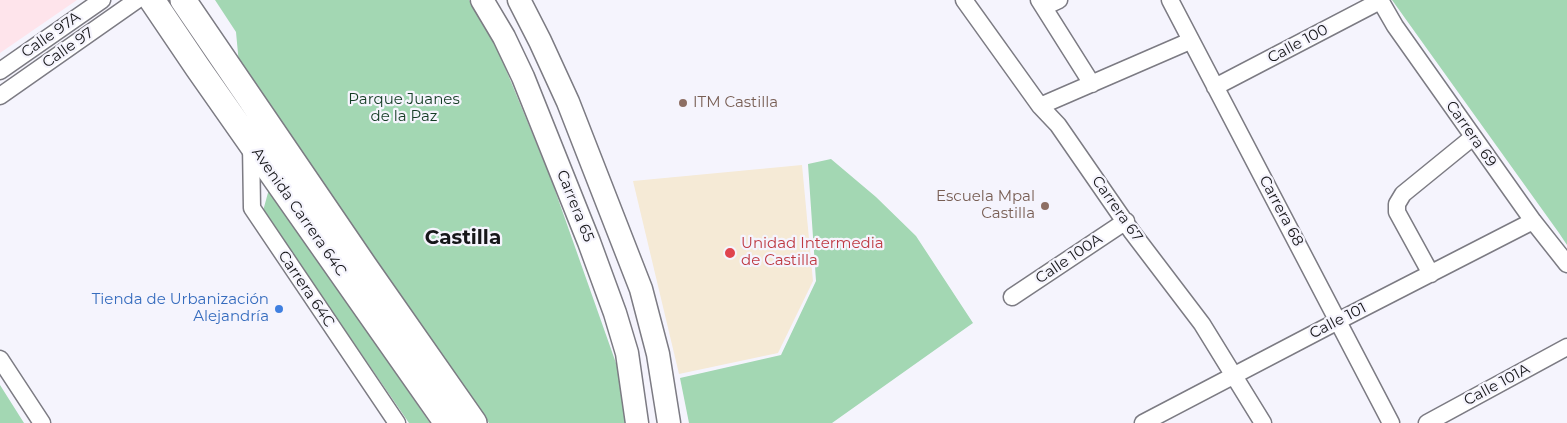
<!DOCTYPE html>
<html>
<head>
<meta charset="utf-8">
<style>
	body { margin:0 }
	canvas { display:block; background:#f5f4fd }
</style>
</head>
<body>
<canvas width="1567" height="423"></canvas>
<script>
const ctx = document.querySelector('canvas').getContext('2d');
ctx.lineJoin = 'round';
function fill(path, color) { ctx.fillStyle = color; ctx.fill(path, 'evenodd'); }
const toPath = rows => new Path2D(rows.map(r => 'M' + r).join(''));
function stroke(path, color, width, dash) { ctx.strokeStyle = color; ctx.lineWidth = width; ctx.lineCap = dash ? 'butt' : 'round'; ctx.setLineDash(dash || []); ctx.stroke(path); }
function write(font, color, halo, rows, align = 'center') {
  ctx.font = font + ' Montserrat,sans-serif'; ctx.lineWidth = 4.5; ctx.setLineDash([]); ctx.textBaseline = 'middle'; ctx.strokeStyle = halo; ctx.fillStyle = color; for (const [text, x, y, turn = 0] of rows) {
    ctx.save(); ctx.translate(x, y); ctx.rotate((+turn || 0) * Math.PI / 180); ctx.textAlign = isNaN(turn) ? turn : align; if (halo) ctx.strokeText(text, 0, 0); ctx.fillText(text, 0, 0); ctx.restore();
  }
}
const industrial = toPath([
	[0,0,77,0,0,53]
]);
const medical = toPath([
	[802,165,813,281,778,353,679,374,633,181]
]);
const green = toPath([
	[215,0,469,0,486,21,551,179,617,366,626,423,489,423,239,64,236,32],
	[1392,0,1567,0,1567,245,1559,233],
	[831,159,876,197,916,236,973,323,832,423,689,423,680,378,781,355,816,281,808,164],
	[269,189,430,423,409,423,263,211],
	[0,385,24,423,0,423]
]);
const street = toPath([
	[964,0,1040,106,1058,125,1132,232,1202,324,1263,423],
	[1039,0,1092,84],
	[1170,0,1391,423],
	[1380,0,1395,26,1533,221,1567,264],
	[1044,7,1059,0],
	[0,71,102,0],
	[1215,87,1380,1],
	[0,96,137,0],
	[1040,106,1190,41],
	[251,144,252,208,397,423],
	[1431,274,1397,212,1397,204,1403,194,1473,137],
	[1012,297,1126,221],
	[0,359,42,423],
	[1143,423,1338,321,1533,221],
	[1427,423,1567,347]
]);
const secondary = toPath([
	[482,0,504,37,523,77,589,242,615,313,627,353,637,423],
	[519,0,540,41,568,102,641,289,658,354,669,423]
]);
const primary = toPath([
	[152,0,198,68,447,423],
	[183,0,365,267,474,423]
]);
const markers = [
	[683,103,5,"#8d6e63"],
	[1045,206,5,"#8d6e63"],
	[730,253,6,"#e0444e"],
	[279,309,5,"#3f7fe0"]
];
const streetNames = [
	["Calle 97A",51,35,-35],
	["Calle 100",1298,44,-28],
	["Calle 97",68,48,-35],
	["Carrera 69",1471,134,55],
	["Carrera 65",575,206,68],
	["Carrera 67",1117,209,55],
	["Carrera 68",1281,211,62],
	["Avenida Carrera 64C",299,212,55],
	["Calle 100A",1069,259,-34],
	["Carrera 64C",306,289,56],
	["Calle 101",1338,321,-27],
	["Calle 101A",1497,385,-28]
];
const parkNames = [
	["Parque Juanes",404,100],
	["de la Paz",404,117]
];
const educationNames = [
	["ITM Castilla",693,103],
	["Escuela Mpal",1035,197,"right"],
	["Castilla",1035,214,"right"]
];
const healthNames = [
	["Unidad Intermedia",741,244],
	["de Castilla",741,261]
];
const shopNames = [
	["Tienda de Urbanización",269,300],
	["Alejandría",269,317]
];
const districtNames = [
	["Castilla",463,238]
];
fill(industrial, '#fee4eb');
fill(medical, '#f5ead6');
fill(green, '#a3d7b3');
stroke(street, '#7c7b83', 19);
stroke(secondary, '#7c7b83', 25);
stroke(primary, '#7c7b83', 28);
stroke(street, '#fff', 16);
stroke(secondary, '#fff', 22);
stroke(primary, '#fff', 25);
for (const [x, y, r, color] of markers) { const dot = new Path2D(); dot.arc(x, y, r, 0, 2 * Math.PI); ctx.fillStyle = color; ctx.fill(dot); stroke(dot, '#f5f4fd', 2); }
write('15px', '#161619', '#f5f4fd', streetNames);
write('15px', '#143c24', '#f5f4fd', parkNames);
write('15px', '#785e54', '#f5f4fd', educationNames, 'left');
write('15px', '#be3a42', '#f5f4fd', healthNames, 'left');
write('15px', '#366cbe', '#f5f4fd', shopNames, 'right');
write('bold 20px', '#161619', '#f5f4fd', districtNames);
</script>
</body>
</html>
